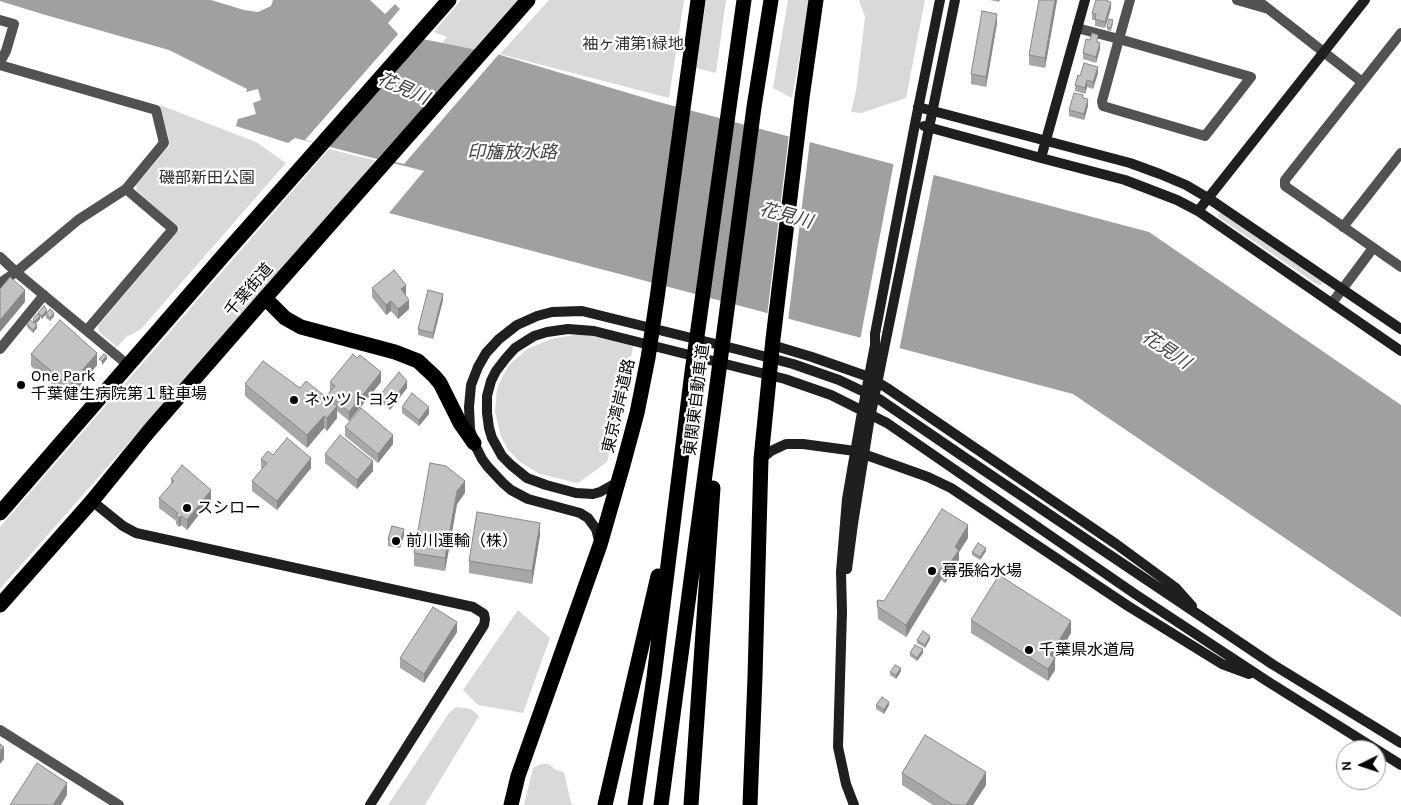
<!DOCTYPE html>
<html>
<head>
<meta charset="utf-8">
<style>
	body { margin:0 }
	#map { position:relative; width:1401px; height:805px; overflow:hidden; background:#fff; font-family:Karla,sans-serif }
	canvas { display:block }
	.north { position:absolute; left:1336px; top:740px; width:50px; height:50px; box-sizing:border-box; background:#fff; border:1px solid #999; border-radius:50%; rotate:266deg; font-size:14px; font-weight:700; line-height:20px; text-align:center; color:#000 }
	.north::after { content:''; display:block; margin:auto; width:18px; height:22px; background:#000; clip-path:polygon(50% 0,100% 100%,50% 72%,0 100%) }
</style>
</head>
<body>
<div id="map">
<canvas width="1401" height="805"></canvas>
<div class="north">N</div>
</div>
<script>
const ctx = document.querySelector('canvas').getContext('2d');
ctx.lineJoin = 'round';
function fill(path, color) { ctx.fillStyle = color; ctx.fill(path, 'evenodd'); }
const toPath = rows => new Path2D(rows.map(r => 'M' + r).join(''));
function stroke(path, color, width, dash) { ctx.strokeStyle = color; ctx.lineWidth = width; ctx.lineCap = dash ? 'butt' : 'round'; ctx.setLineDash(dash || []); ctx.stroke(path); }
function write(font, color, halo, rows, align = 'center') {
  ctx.font = font + ' Karla,"Noto Sans JP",sans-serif'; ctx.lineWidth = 4.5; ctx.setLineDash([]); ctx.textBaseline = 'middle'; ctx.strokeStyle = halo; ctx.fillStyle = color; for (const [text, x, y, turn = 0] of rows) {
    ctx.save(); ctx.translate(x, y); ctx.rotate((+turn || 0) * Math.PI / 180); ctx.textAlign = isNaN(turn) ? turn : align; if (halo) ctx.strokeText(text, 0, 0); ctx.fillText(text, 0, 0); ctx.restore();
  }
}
const green = toPath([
	[461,0,518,0,474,51,442,43,447,37,434,32],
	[549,0,684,0,669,98,500,54],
	[706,0,726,0,716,73,696,68],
	[788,0,810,0,792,98,773,88],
	[859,0,925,0,906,98,861,113,851,112,856,91,865,17],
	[160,105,256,142,286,163,141,329,129,336,128,335,117,347,99,332,98,326,180,229,137,191,136,185,170,145],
	[329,149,377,161,0,589,0,527],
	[1219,213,1223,214,1321,281,1322,282,1322,285,1318,285,1218,217],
	[579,334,621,340,634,344,607,462,578,483,540,474,520,462,507,448,501,436,495,412,497,388,508,366,527,349,551,339],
	[518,610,550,638,523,713,478,705,463,690],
	[456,707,471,709,479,716,425,805,388,805,449,713],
	[541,764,549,764,556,770,564,772,571,803,574,805,524,805,533,768]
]);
const water = toPath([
	[0,0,211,0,244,10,258,12,271,6,273,0,370,0,385,14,395,4,400,9,388,23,398,34,497,54,655,101,1149,232,1401,405,1401,617,1073,394,389,213,424,171,295,138,288,143,236,126,238,119,256,114,253,103,261,100,258,89,246,92,247,89,169,50,42,14,0,1]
]);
const pier = toPath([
	[400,32,425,37,329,146,305,140],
	[477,49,499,54,404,164,378,158],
	[789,134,810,140,788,321,767,316],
	[894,162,934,173,899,351,860,340]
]);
const street = toPath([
	[1237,0,1265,8],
	[1257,0,1362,82],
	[0,20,14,24,6,51,0,62],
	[1077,28,1119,39,1251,77,1205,136,1103,106,1102,101,1119,39,1130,0],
	[1401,33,1285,180,1285,186,1401,267],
	[0,65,156,110,164,143,126,189,78,220,16,272,0,283],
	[1343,227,1401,153],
	[0,257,16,272,128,365],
	[1332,303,1373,248],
	[87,330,173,229,126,189],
	[0,349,44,295],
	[0,730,119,805]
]);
const secondary = toPath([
	[918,107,1130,163,1160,174,1186,185,1208,198,1401,329],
	[924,126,1041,158,1125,180,1177,200,1198,211,1401,351],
	[1041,158,1085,0],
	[1198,211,1365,0],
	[772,345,812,357,869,377,887,388,1116,544,1176,588,1192,606],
	[761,459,771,451,786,444,803,444,855,451,928,477,951,488,1128,606,1222,664,1249,674],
	[618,482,600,492,593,494,576,493,546,485,527,478,511,465,502,456,492,438,489,428,487,413,487,396,491,381,496,371,506,358,515,348,534,336,547,332,568,329,594,331,785,379,831,395,887,423,1135,594,1267,681,1401,765],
	[92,501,123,526,136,533,473,607,484,614,485,619,484,625,370,805],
	[600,544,596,529,588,518,580,513,528,499,511,490,503,483,488,467,482,459,474,443,470,429,469,407,471,385,478,367,486,353,499,339,517,325,537,316,552,312,582,311,740,350,793,364,839,380,879,399,961,455,1272,664,1401,743],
	[847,569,853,524,869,423,955,0],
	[854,805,846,784,838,747,842,612,841,572,847,499,861,418,875,345,875,334,915,124,940,0]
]);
const highway = toPath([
	[265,298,285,318,301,327,395,352,418,361,434,376,440,383,460,423,474,443],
	[0,513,222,257,449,0],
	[0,605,92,501,149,431,265,298,528,0],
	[511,805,518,776,600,545,623,465,637,413,648,358,657,298,698,0],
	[605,805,658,576],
	[635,805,654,677,692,372,744,0],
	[661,805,754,107,771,0],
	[691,805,713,488],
	[750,805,755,677,761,459,773,339,802,98,816,0]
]);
const wall = toPath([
	[990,0,1000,0,999,2],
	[1039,0,1057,0,1045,68,1029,65,1029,55],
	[1108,0,1111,8,1105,28,1095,26,1095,20,1092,20,1092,13],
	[997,23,986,87,971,84,971,74],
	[1113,23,1111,31,1107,30,1107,27],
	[1098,41,1100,49,1096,63,1083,59,1083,53],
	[1098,73,1093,89,1087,87,1085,94,1075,91,1075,85,1080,76],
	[1083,98,1088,106,1084,120,1069,116,1069,110],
	[372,288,409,309,398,319,391,311,386,315,372,297],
	[443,300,433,339,418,335,418,329],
	[38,313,47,313,42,319,40,317,40,319,36,324,37,328,33,333,27,327,27,324,33,322,33,319,38,315],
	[46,314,54,316,50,321,46,318],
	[31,354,97,365,69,399,31,366],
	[330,382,381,382,349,421,337,411,337,418,327,431,324,428,307,448,245,396,245,384,300,388,328,398,328,394,330,391],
	[407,388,390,410,380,402,380,395],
	[402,407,429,414,419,426,402,413],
	[345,427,393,444,378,463,345,436],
	[325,454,373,471,357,489,325,463],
	[273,455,311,468,277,510,252,491,252,481,262,469,261,468,261,459],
	[171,479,211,499,187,530,181,525,179,527,176,524,176,521,159,508,159,498,171,484],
	[465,493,457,504,445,571,414,566,414,553],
	[404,535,400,548,388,546,388,539],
	[540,535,532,584,469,573,469,561],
	[968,538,959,552,959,562,945,583,941,580,906,637,878,619,877,601,884,601],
	[986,551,980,560,972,555,972,552],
	[971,620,1071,633,1055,659,1055,670,1048,681,971,633],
	[457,632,424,683,400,668,400,658],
	[930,639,925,648,917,643,917,640],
	[910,653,923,653,917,661,910,656],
	[901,671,896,679,890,675,890,672],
	[876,705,889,705,884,714,876,709],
	[902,773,986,785,973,805,933,805,902,785]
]);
const shadedWall = toPath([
	[1055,0,1057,0,1045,68,1045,58],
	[1111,2,1111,8,1105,28,1105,22],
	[997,14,997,23,986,87,986,77],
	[1100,43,1100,49,1096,63,1096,57],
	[1098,67,1098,73,1093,89,1093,82],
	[1087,80,1087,87,1085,94,1085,88],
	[1088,99,1088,106,1084,120,1084,114],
	[406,285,406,295,401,289],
	[25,290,25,302,0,332,0,320],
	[443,294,443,300,433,339,433,333],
	[409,300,409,309,398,319,398,309],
	[391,301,391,311,386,315,386,305],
	[47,310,47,313,42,319,42,316],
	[54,313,54,316,50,321,50,318],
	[40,316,40,319,35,324,35,321],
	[37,325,37,328,33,333,33,330],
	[97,353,97,365,69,399,69,386],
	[107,356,107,359,102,365,102,361],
	[381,372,381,382,349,421,349,412],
	[407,381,407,388,390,410,390,404],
	[337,406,337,418,327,431,327,418],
	[429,407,429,414,419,426,419,420],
	[324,416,324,428,307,448,307,435],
	[393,435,393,444,378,463,378,454],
	[311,458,311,468,277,510,277,501],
	[373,461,373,471,357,489,357,480],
	[465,481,465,493,457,504,445,571,445,558,457,491],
	[211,490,211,499,187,530,187,520],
	[181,516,181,525,179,527,179,518],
	[540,523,540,535,532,584,532,571],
	[968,525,968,538,959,552,959,562,945,583,945,570,955,547],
	[404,529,404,535,400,548,400,541],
	[986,548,986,551,980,560,980,557],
	[941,568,941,580,906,637,906,625],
	[1071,621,1071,633,1055,659,1055,670,1048,681,1048,669,1050,655],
	[457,622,457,632,424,683,424,674],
	[930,636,930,639,925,648,925,645],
	[923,649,923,653,917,661,917,658],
	[901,668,901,671,896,679,896,675],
	[889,702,889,705,884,714,884,710],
	[4,747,4,759,0,764,0,751],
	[986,772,986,785,973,805,966,805],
	[67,783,67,795,61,805,53,805]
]);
const building = toPath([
	[1039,0,1055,0,1045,58,1029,55,1039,0],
	[1096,0,1107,0,1107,1,1111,2,1105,22,1095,19,1096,14,1092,13,1096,0],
	[982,11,997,14,986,77,971,74,982,11],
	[1109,19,1113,20,1111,28,1107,27,1109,19],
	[1092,33,1098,35,1097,42,1100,43,1096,57,1083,53,1086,39,1090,40,1092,33],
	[1084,63,1098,67,1093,82,1087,80,1085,88,1075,85,1078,75,1080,76,1084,63],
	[1074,93,1083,95,1083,98,1088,99,1084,114,1069,110,1074,93],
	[394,270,406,285,401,289,409,300,398,309,391,301,386,305,372,288,394,270],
	[10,277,25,290,0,320,0,289,10,277],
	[428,290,443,294,433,333,418,329,428,290],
	[44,306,47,310,42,316,38,313,44,306],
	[50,309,54,313,50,318,46,314,50,309],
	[37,314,40,316,35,321,33,319,37,314],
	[30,320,37,325,33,330,27,324,30,320],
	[60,320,97,353,69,386,31,354,60,320],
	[104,354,107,356,102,361,99,359,104,354],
	[353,354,357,358,360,355,381,372,349,412,328,394,335,386,330,382,353,354],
	[263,361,300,388,306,381,337,406,327,418,324,416,307,435,245,384,263,361],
	[399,372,407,381,390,404,380,395,399,372],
	[412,393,429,407,419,420,402,407,412,393],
	[361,408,393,435,378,454,345,427,361,408],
	[340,435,373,461,357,480,325,454,340,435],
	[287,438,311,458,277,501,252,481,267,463,261,459,268,451,273,455,287,438],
	[430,463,446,466,465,481,457,491,445,558,414,553,430,463],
	[182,465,211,490,187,520,181,516,179,518,176,515,178,513,159,498,174,481,171,479,182,465],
	[942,509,968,525,955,547,959,550,945,570,941,568,906,625,878,607,877,601,879,600,884,601,942,509],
	[477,512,540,523,532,571,469,561,477,512],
	[392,526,404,529,400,541,388,539,392,526],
	[978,543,986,548,980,557,972,552,978,543],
	[999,575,1071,621,1050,655,1055,658,1048,669,971,620,999,575],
	[433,607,457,622,424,674,400,658,433,607],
	[923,631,930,636,925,645,917,640,923,631],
	[915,645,923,649,917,658,910,653,915,645],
	[895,665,901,668,896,675,890,672,895,665],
	[882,697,889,702,884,710,876,705,882,697],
	[925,735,986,772,966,805,953,805,902,773,925,735],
	[0,744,4,747,0,751,0,744],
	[37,763,67,783,53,805,10,805,37,763]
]);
const markers = [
	[21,385,5,"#000"],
	[294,400,5,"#000"],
	[187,508,5,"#000"],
	[396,541,5,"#000"],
	[932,571,5,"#000"],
	[1029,650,5,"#000"]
];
const parkNames = [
	["袖ヶ浦第1緑地",633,44],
	["磯部新田公園",207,178]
];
const streetNames = [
	["千葉街道",249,290,-49],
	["東関東自動車道",697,400,-83],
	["東京湾岸道路",619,406,-77]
];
const poiNames = [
	["One Park",31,376],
	["千葉健生病院第１駐車場",31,394],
	["ネッツトヨタ",304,400],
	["スシロー",197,508],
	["前川運輸（株）",406,541],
	["幕張給水場",942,571],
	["千葉県水道局",1039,650]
];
const waterNames = [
	["花見川",403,89,24],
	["印旛放水路",512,153],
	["花見川",786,216,15],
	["花見川",1166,350,34]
];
fill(green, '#d9d9d9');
fill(water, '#a0a0a0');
fill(pier, '#fff');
stroke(street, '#525252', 10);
stroke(secondary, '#1f1f1f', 10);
stroke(highway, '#000', 15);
fill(wall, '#a7a7a7');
fill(shadedWall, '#888');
fill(building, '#c2c2c2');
stroke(building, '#888', 1);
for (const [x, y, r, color] of markers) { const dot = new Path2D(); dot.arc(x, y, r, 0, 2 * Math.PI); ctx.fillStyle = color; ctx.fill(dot); stroke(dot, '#fff', 2); }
write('16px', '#303030', '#fff', parkNames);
write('16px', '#000', '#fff', streetNames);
write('16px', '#000', '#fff', poiNames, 'left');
write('italic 18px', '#414141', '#fff', waterNames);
</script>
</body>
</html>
